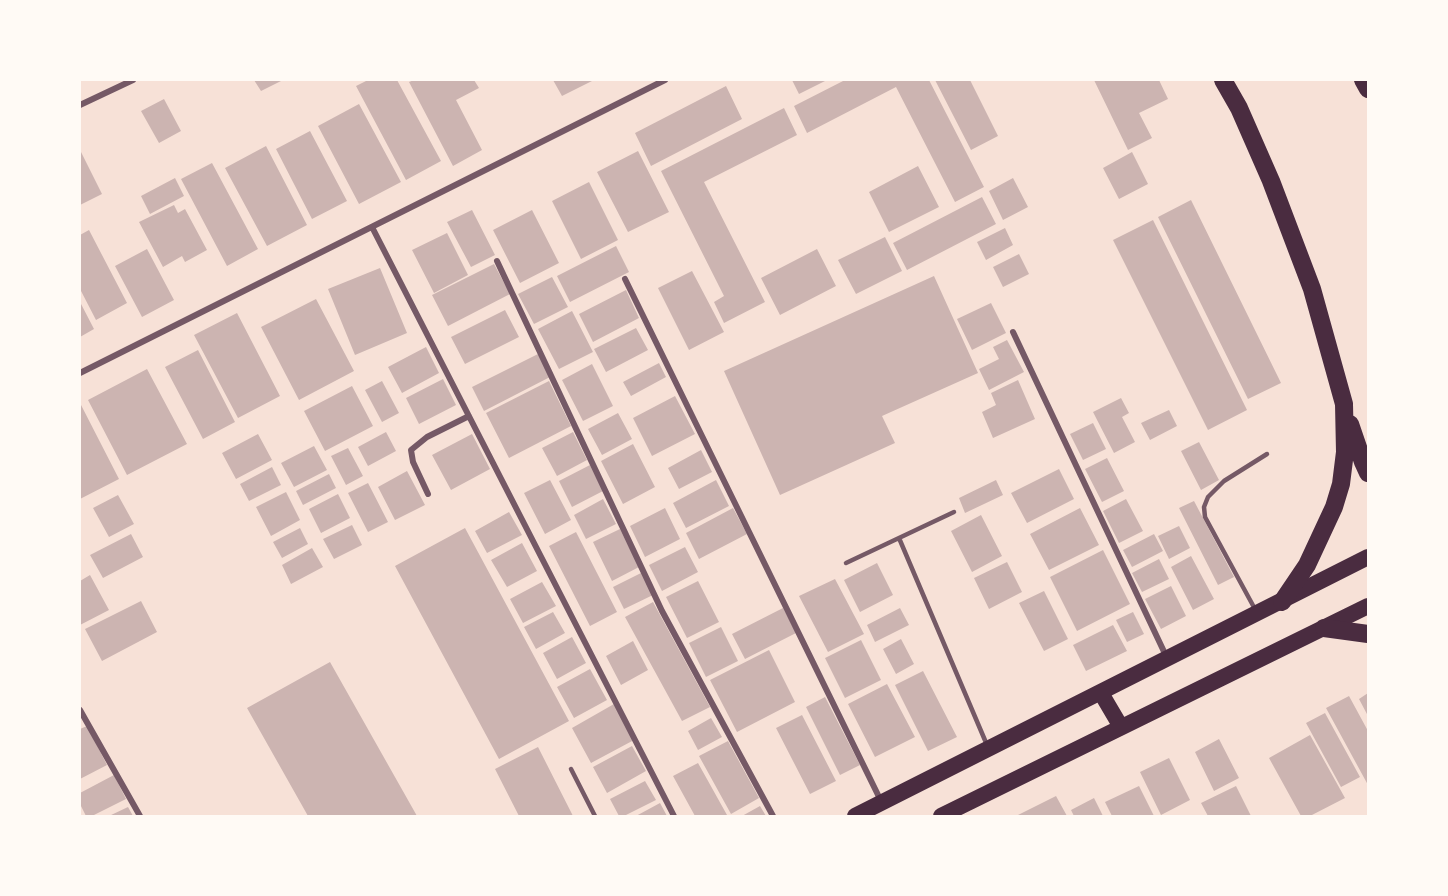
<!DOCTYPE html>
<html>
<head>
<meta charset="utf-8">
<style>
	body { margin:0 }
	#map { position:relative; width:1448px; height:896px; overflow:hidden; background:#f7e1d7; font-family:Jost,sans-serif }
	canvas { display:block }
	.frame { position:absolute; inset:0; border:81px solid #fffaf5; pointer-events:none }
</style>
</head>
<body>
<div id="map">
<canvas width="1448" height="896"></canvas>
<div class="frame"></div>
</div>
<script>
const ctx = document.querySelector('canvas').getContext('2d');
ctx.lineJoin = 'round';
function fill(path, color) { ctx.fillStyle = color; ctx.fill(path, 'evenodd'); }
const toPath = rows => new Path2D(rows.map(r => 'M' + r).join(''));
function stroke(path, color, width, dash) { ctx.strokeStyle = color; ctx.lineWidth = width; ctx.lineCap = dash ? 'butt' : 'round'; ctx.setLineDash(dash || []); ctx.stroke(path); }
const building = toPath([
	[254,80,283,80,261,91],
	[368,80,397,80,441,161,406,180,356,86],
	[414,80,474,80,479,88,456,100,482,150,453,166,409,82],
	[553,80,594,80,562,96],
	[792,80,827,80,799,94],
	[845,80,929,80,984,187,955,202,896,87,807,133,794,106],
	[935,80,970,80,998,136,971,150],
	[1094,80,1159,80,1168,99,1139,113,1152,138,1128,150],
	[726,86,742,119,651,166,635,133],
	[164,99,181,131,159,143,141,111],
	[359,104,401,182,359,204,318,126],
	[784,108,797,135,704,182,765,302,724,323,714,302,724,296,661,171],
	[310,131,347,201,312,219,276,149],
	[266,146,307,225,267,246,225,168],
	[80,150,102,194,80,205],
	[638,151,669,212,628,232,597,172],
	[1132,152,1148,184,1119,199,1103,168],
	[212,163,258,249,227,266,181,179],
	[918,166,939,207,889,232,869,192],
	[175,178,184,196,150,214,141,196],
	[1013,178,1028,207,1003,220,989,191],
	[589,182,618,240,581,259,552,201],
	[982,197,996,224,907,270,893,243],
	[1191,200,1281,383,1248,399,1158,217],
	[174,205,178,213,185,209,207,250,185,262,182,256,163,267,139,222],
	[472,210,495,255,471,267,447,222],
	[532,210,559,263,520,283,493,230],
	[1153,220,1247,410,1208,430,1113,240],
	[1005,228,1013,245,986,260,977,242],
	[89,230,127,303,96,320,80,289,80,235],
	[447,233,468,275,434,293,412,250],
	[885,237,902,271,856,294,838,260],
	[616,246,629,272,570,302,557,276],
	[147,249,174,300,142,317,115,266],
	[817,249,836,286,780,315,761,278],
	[1019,254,1029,274,1003,287,993,267],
	[494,264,510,294,448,326,432,295],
	[380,268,407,333,355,355,328,289],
	[692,271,724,332,689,350,658,288],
	[934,276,978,373,882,416,895,443,780,495,724,371],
	[552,277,568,307,534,324,518,294],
	[626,290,639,318,593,342,579,314],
	[316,299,354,371,299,400,261,327],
	[80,302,94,329,80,337],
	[991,303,1006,333,972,350,957,319],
	[505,310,519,337,465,364,451,337],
	[572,311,593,352,559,369,538,329],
	[237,313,280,396,238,418,194,335],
	[636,328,648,350,606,372,594,349],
	[1007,340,1024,372,989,390,979,369,999,359,993,347],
	[426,347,439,373,402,393,388,367],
	[198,350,235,422,203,439,165,367],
	[538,354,550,377,484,411,472,387],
	[659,363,666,377,631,396,623,382],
	[592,364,613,406,583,421,562,380],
	[147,369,187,444,127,475,88,400],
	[443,379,456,405,419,424,406,398],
	[1018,380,1035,419,993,438,982,412,996,405,991,393],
	[382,381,399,413,382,422,365,390],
	[549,381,571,426,509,458,486,413],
	[352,386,373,426,325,451,304,411],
	[675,396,695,434,652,456,633,418],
	[1121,398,1129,413,1122,417,1135,442,1114,453,1093,412],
	[80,403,119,479,80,499],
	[1169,410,1177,426,1150,440,1141,423],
	[618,413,632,439,602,455,588,429],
	[1093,423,1106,449,1083,460,1070,434],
	[386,432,396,451,368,466,358,447],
	[573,432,587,460,557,476,542,448],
	[258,434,272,460,236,479,222,453],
	[472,434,490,469,451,490,432,455],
	[1199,442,1219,480,1201,490,1181,451],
	[633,444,655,487,623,504,601,461],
	[314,446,327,470,294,487,281,463],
	[348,448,363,476,346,485,331,456],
	[701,450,712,472,679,489,668,468],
	[1107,458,1124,491,1102,502,1085,469],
	[590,465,603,491,572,507,559,481],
	[272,467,281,485,249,501,240,484],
	[1059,469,1074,499,1027,523,1011,493],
	[407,471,425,505,395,520,378,487],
	[329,474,336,488,303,505,296,491],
	[550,480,571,520,545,534,524,493],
	[716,480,729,506,686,528,673,503],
	[996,480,1003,495,965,513,959,498],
	[368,483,388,522,368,532,348,493],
	[286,492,300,520,271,536,256,507],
	[338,494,350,518,321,533,309,509],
	[118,495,134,524,109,537,93,508],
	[603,499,616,524,586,539,574,515],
	[1126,499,1143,531,1119,543,1103,511],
	[1194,501,1234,577,1218,585,1179,508],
	[665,508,680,539,645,557,630,526],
	[733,508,747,534,699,559,686,533],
	[1080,508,1099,545,1049,570,1030,534],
	[509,512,522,535,487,553,475,531],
	[981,515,1002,556,972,572,951,531],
	[352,525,362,545,334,559,323,539],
	[1179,526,1190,548,1169,559,1158,536],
	[300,528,308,544,282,558,273,542],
	[465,528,569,721,499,759,395,566],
	[620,529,639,567,612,581,593,542],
	[576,532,617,612,590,626,549,546],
	[131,534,143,557,103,578,90,555],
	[1154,534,1163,551,1132,567,1123,550],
	[522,543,537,571,507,587,491,560],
	[685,547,698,572,662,591,649,565],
	[312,548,323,567,291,584,282,565],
	[1103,550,1130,604,1077,631,1050,577],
	[1191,556,1214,599,1193,610,1171,567],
	[1159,559,1169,579,1142,592,1132,573],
	[1007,562,1022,592,989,609,974,578],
	[877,563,893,595,860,612,844,580],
	[641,573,653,595,624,609,613,587],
	[90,575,109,610,80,625,80,581],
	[835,579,864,634,828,652,799,596],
	[698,581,719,622,687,638,666,597],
	[542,582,556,606,523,623,510,599],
	[1171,586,1186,616,1161,629,1145,599],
	[1044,591,1068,639,1044,651,1019,603],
	[141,601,157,632,102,661,85,629],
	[653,602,710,707,682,721,625,617],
	[783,608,796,633,745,659,732,634],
	[900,608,909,625,875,642,867,625],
	[553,612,565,633,536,649,524,627],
	[1133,612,1144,634,1127,642,1116,620],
	[1113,625,1127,651,1086,671,1073,645],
	[721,627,738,661,706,677,689,643],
	[572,637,586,663,557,679,543,653],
	[901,639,914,664,896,674,883,649],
	[861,640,881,680,845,698,825,658],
	[633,641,648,670,621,685,606,656],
	[769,650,795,702,737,732,710,680],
	[330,662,417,816,308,816,247,708],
	[590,669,607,700,574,718,557,687],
	[923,671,957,737,928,751,895,685],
	[887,684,915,737,875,757,848,704],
	[1368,693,1368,716,1359,699],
	[1349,696,1368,731,1368,785,1326,708],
	[825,697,860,765,840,775,806,707],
	[614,704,634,740,591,763,572,728],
	[1325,713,1360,777,1341,787,1306,723],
	[802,715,836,781,810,794,776,728],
	[711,718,722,737,698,750,688,731],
	[87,726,107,765,80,779,80,729],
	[1310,735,1345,798,1310,816,1301,816,1269,758],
	[1219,739,1239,778,1214,791,1195,752],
	[728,741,759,798,731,814,699,756],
	[632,746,646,771,607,793,593,767],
	[538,747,573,816,519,816,495,769],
	[1169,758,1190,800,1161,815,1140,772],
	[698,763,727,815,724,816,695,816,673,776],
	[114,775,126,799,92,816,86,816,80,804,80,793],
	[645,781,656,800,624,816,619,816,610,799],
	[1139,786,1154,816,1112,816,1105,802],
	[1236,786,1251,816,1208,816,1201,803],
	[1056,796,1067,816,1016,816],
	[1094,798,1103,816,1074,816,1071,810],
	[660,803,667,816,636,816],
	[760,806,766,816,742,816],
	[128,807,133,816,109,816]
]);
const service = toPath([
	[899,538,987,745],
	[846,563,954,512],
	[1256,611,1205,517,1204,507,1208,497,1224,481,1267,454],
	[571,769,595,816]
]);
const minor = toPath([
	[80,105,133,80],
	[372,227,674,816],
	[497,261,662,611,773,816],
	[625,279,881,801],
	[1013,332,1167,658],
	[80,373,665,80],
	[428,494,413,462,411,450,427,437,469,416],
	[80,710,140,816]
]);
const trunk = toPath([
	[1101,693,1121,727],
	[855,816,1368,557],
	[941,816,1368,606]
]);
const motorway = toPath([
	[1223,80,1239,108,1271,181,1312,289,1344,404,1345,452,1341,484,1334,507,1307,565,1282,602],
	[1363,80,1368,89],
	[1350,424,1363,462,1368,473],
	[1324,628,1368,634]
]);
fill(building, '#ccb4b1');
stroke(service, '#755966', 4.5);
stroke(minor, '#755966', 6);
stroke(trunk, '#4a2c40', 16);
stroke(motorway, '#4a2c40', 18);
</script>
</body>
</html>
